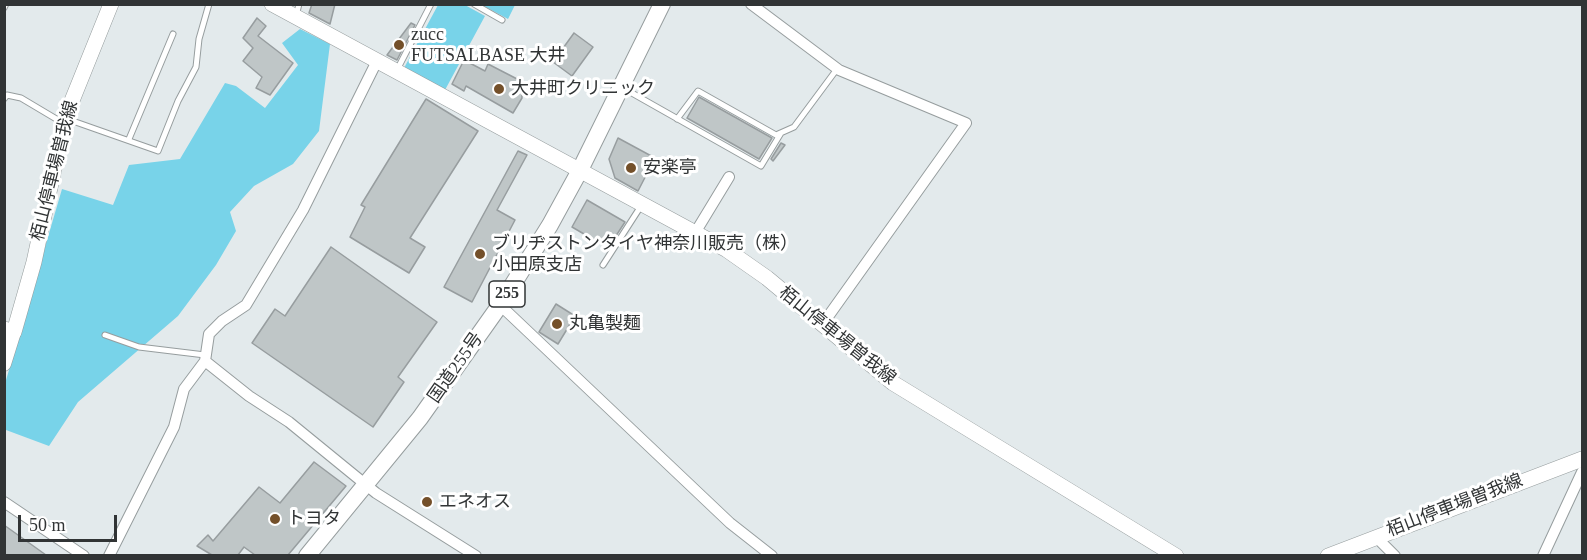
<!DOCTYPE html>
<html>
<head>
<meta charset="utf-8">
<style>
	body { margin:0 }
	#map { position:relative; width:1587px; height:560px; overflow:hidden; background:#e3eaec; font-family:"Times New Roman",serif }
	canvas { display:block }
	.frame { position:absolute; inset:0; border:6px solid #313435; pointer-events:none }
	.scale { position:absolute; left:18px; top:515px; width:99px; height:27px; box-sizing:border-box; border:3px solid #313435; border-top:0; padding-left:8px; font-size:18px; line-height:21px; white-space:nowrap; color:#313435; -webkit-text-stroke:4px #fff; paint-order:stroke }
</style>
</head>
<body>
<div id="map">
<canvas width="1587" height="560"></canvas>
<div class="frame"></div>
<div class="scale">50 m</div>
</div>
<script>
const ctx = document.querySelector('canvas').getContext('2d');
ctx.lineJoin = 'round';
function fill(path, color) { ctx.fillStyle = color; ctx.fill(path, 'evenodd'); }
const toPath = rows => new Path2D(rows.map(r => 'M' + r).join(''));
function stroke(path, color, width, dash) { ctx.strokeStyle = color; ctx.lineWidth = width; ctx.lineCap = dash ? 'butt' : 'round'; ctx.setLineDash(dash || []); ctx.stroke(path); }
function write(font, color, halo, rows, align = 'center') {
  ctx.font = font + ' "Times New Roman","Noto Sans JP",serif'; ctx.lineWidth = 6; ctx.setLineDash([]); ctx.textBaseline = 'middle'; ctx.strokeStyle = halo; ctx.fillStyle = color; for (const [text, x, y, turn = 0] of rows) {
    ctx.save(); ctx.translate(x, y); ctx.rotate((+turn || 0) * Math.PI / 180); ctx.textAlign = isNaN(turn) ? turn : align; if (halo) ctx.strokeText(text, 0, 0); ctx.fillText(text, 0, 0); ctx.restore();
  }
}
const green = toPath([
	[438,5,465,5,485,16,445,90,404,68],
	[482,5,515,5,508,19],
	[300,29,330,44,319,131,293,164,254,186,230,212,236,231,216,265,178,316,78,402,49,446,6,430,4,387,62,189,113,205,129,165,180,159,225,83,236,86,265,108,298,65,282,43]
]);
const building = toPath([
	[312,4,335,4,330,24,309,13,312,4],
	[257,18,266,26,258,36,293,63,270,95,256,88,262,77,243,61,253,48,243,38,257,18],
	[411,23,415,25,397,60,387,55,411,23],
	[574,33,593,47,572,76,553,62,574,33],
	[464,60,485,71,488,64,521,81,522,98,513,113,466,86,464,91,452,84,464,60],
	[699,97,772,138,759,159,687,118,699,97],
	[426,99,478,131,410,238,425,247,409,273,350,237,365,207,361,205,426,99],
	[618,138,655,158,638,191,615,178,609,159,618,138],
	[781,143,785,145,773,161,771,159,781,143],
	[518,151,527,155,497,210,515,220,472,302,444,287,518,151],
	[587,200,625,222,608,248,572,227,587,200],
	[331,247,437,322,398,377,404,382,373,427,252,343,275,309,285,316,331,247],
	[556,304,575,316,558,344,539,332,556,304],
	[314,462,346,486,288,555,255,555,244,547,238,555,212,555,197,546,208,535,213,541,259,487,280,503,314,462],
	[4,525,46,555,4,555,4,525]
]);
const service = toPath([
	[474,4,502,20],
	[4,8,6,4],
	[296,16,299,4],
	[397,70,431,4],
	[623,88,761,166,781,133],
	[4,99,7,95,21,98,63,123],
	[67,119,158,151,178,101,196,67,199,39,209,4],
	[677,119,698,91,776,135,794,127,837,69],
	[129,139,173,34],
	[603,265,641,206],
	[105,335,139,347,205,355]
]);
const minor = toPath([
	[751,4,839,70,966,123,822,325],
	[695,233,729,177],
	[500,305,730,523,772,556],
	[205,361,249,396,289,422,376,493,476,556],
	[4,502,84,556],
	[1376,537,1395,556],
	[109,556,174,427,184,389,205,361,209,334,222,321,246,305,303,210,377,61],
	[1543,556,1582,472]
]);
const tertiary = toPath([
	[4,364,14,332]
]);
const secondary = toPath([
	[272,4,727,250,767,278,893,383,1176,556],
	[4,329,14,332,34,262,65,118,111,4],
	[1328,556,1582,459]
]);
const trunk = toPath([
	[307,556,420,418,500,305,550,225,579,172,662,4]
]);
const markers = [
	[399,45,6,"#74502a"],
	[499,89,6,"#74502a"],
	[631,168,6,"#74502a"],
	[480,254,6,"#74502a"],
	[557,324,6,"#74502a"],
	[427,502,6,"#74502a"],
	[275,519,6,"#74502a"]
];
const shields = [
	[507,294,36]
];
const shieldNames = [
	["255",507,294]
];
const poiNames = [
	["zucc",411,35],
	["FUTSALBASE 大井",411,56],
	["大井町クリニック",511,89],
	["安楽亭",643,168],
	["ブリヂストンタイヤ神奈川販売（株）",492,244],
	["小田原支店",492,265],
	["丸亀製麺",569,324],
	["エネオス",439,502],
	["トヨタ",287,519]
];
const streetNames = [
	["栢山停車場曽我線",55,171,-76],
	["栢山停車場曽我線",837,336,39],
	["国道255号",456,368,-55],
	["栢山停車場曽我線",1455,506,-21]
];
fill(green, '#78d3e9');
fill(building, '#bfc6c7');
stroke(building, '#979d9f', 1.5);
stroke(service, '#969d9e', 7);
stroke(minor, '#969d9e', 12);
stroke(tertiary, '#969d9e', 15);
stroke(secondary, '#969d9e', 16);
stroke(trunk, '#969d9e', 18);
stroke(service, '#fff', 5);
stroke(minor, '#fff', 10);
stroke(tertiary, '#fff', 14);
stroke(secondary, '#fff', 15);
stroke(trunk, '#fff', 16);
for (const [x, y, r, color] of markers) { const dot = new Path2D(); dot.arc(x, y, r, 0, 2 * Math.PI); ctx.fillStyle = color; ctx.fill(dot); stroke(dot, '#fff', 2); }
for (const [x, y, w] of shields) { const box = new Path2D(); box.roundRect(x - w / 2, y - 13, w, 26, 4.5); ctx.fillStyle = '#fff'; ctx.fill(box); stroke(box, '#313435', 1.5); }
write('bold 16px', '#313435', null, shieldNames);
write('18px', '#313435', '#fff', poiNames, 'left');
write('18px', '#313435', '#fff', streetNames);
</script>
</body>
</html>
